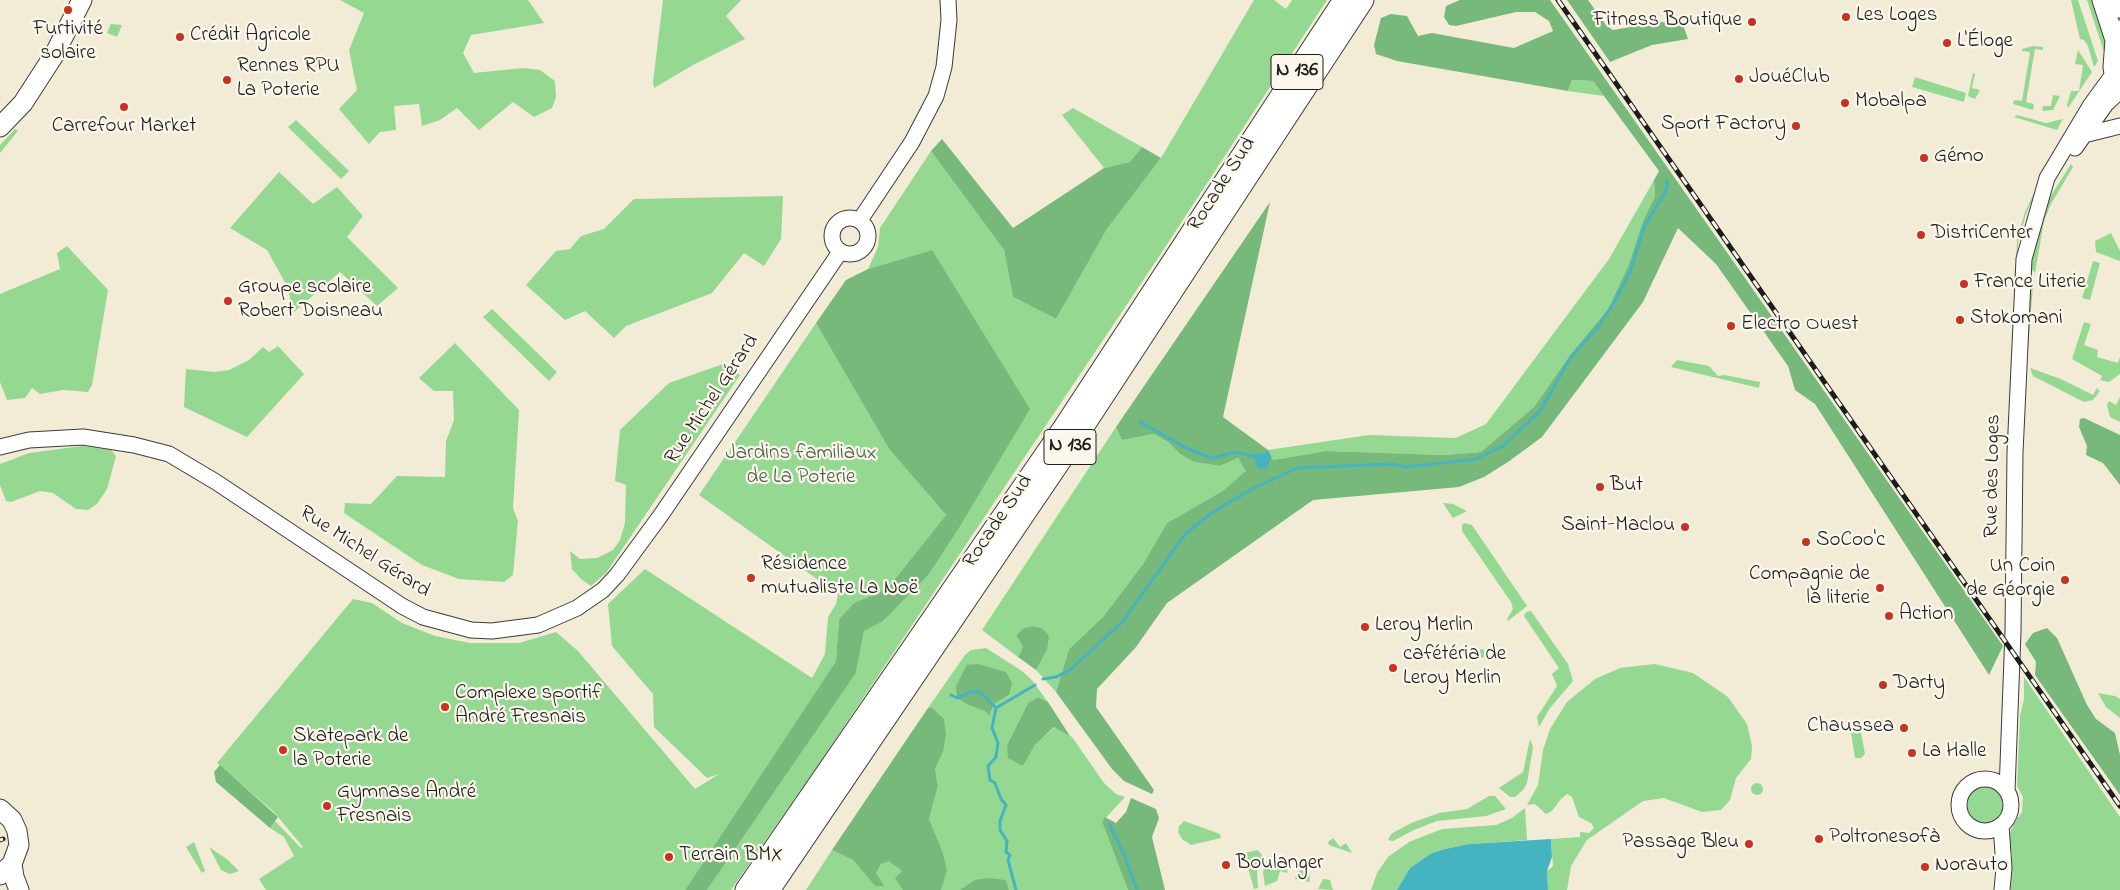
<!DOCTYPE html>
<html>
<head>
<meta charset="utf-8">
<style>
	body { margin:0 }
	canvas { display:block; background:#f2ecd6 }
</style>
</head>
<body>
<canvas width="2120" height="890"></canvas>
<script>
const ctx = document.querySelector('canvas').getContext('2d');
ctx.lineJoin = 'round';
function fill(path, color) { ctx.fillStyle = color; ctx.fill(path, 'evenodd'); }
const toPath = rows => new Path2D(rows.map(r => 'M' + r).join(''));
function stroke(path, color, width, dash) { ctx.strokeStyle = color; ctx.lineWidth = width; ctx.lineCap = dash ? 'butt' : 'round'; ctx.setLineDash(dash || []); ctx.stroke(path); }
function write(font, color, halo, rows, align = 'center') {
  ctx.font = font + ' "Indie Flower",sans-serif'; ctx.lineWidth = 4.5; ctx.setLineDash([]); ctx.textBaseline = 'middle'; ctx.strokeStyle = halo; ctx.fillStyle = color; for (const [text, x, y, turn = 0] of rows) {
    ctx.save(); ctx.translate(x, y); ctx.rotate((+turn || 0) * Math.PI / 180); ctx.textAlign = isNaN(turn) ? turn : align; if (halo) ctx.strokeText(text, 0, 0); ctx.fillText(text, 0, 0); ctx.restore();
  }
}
const green = toPath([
	[340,0,528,0,544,23,471,35,463,53,474,73,523,68,540,70,555,81,556,97,552,108,534,117,513,102,479,130,457,108,440,120,422,126,419,104,394,106,396,130,380,132,369,144,339,109,357,90,349,50,364,13],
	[663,0,741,0,726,16,745,39,693,65,654,88,653,82],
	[1254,0,1274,0,1286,9,1292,0,1327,0,1158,258,819,764,731,890,707,890,856,673,864,631,882,622,957,531,932,250,868,269,878,247,880,228,931,151,1004,250,1013,297,1056,319,1107,229,1161,158],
	[2071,0,2078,0,2098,61,2094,67,2088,46,2084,40,2080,39],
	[2087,0,2096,0,2107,41,2105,55],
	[111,24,122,25,117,37,107,33],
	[2033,46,2043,47,2043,50,2035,49,2026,102,2034,104,2033,110,2013,104,2014,100,2022,101,2030,52,2022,51,2022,49],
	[2078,50,2092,72,2068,108,2067,105,2071,91,2079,91,2083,65,2075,64],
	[1973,73,1975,74,1972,88,1980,90,1975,99,1968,96],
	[1915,77,1966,93,1964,102,1912,87],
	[1572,80,1593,81,1604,96,1568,91],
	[2053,95,2060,96,2053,110,2042,111,2043,106,2051,106],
	[1073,108,1142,147,1130,162,1104,168,1062,115],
	[2017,115,2046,123,2063,119,2057,130,2014,117],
	[296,120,349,171,341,179,288,127],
	[15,129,18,131,0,153,0,145],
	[2071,164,2073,167,2051,204,2044,221,2035,273,2032,270,2032,261,2045,205],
	[279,172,313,204,337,187,363,216,347,237,398,288,377,306,340,272,294,312,287,286,267,250,230,228],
	[2044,172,2026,214,2018,242,2013,345,2012,345,2017,240,2025,212],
	[1654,180,1655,196,1643,221,1629,264,1608,309,1570,355,1534,407,1481,452,1445,455,1326,451,1273,460,1268,450,1369,435,1456,438,1486,424,1609,259],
	[783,196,781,239,764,266,744,253,712,293,626,326,614,338,585,311,565,320,526,285,556,251,570,249,581,236,604,229,634,199],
	[2111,233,2120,251,2120,261,2096,252,2095,241],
	[67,246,108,290,92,385,88,392,63,390,40,394,32,388,25,398,7,400,0,382,0,294,60,269,57,253],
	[2093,261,2100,263,2090,300,2082,298],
	[2033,286,2026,373,2029,290],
	[492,309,557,372,549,381,483,317],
	[2084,322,2091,324,2084,345,2098,350,2097,357,2118,363,2120,357,2120,374,2109,382,2100,380,2102,376,2072,359],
	[816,323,889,449,946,515,887,589,854,603,839,619,836,661,685,890,266,890,259,879,294,856,284,837,270,828,275,821,301,848,303,847,274,812,217,763,353,599,372,603,402,623,435,636,470,643,519,643,556,632,578,651,695,789,719,774,707,778,654,727,653,694,612,646,608,604,645,569,812,678,825,654,828,617,836,604,838,594,699,495],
	[455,343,519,410,513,508,518,521,513,575,504,582,459,579,422,565,344,513,345,503,371,504,397,476,445,477,446,441,454,420,453,391,434,391,419,378],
	[278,346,304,374,247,437,184,407,186,369,215,372,229,370,249,360,263,347,269,352],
	[1677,360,1709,366,1718,376,1724,375,1760,382,1759,388,1671,367],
	[726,363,740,375,606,573,591,586,581,579,572,569,570,551,580,559,597,558,613,550,620,540,625,523,626,485,615,481,620,430,669,383],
	[2030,368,2061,379,2093,395,2097,388,2100,391,2093,400,2084,402,2033,376],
	[2120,397,2120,422,2110,417,2107,405,2109,401,2116,405],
	[1116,427,1122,440,1154,434,1168,442,1180,454,1194,462,1220,466,1238,458,1247,471,1224,490,1167,523,1143,564,1103,617,1069,649,1056,692,1036,670,1047,650,1042,628,1032,626,1024,628,1016,635,1023,647,1018,657,982,630],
	[82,446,111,450,116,456,107,489,97,504,88,510,76,509,53,493,40,491,11,502,6,501,0,485,0,464,29,453],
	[1443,503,1453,504,1467,511,1453,518],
	[1465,523,1472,525,1527,606,1508,621,1507,619,1513,609,1511,602,1462,531,1462,525],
	[1531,611,1568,664,1573,681,1550,708,1539,727,1537,717,1557,686,1552,674,1559,668,1524,616,1526,612],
	[986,648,1022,671,1032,680,1048,702,1038,697,1028,703,1007,745,1023,766,1035,745,1055,727,1072,737,1104,783,1116,794,1125,797,1102,822,1128,890,1009,890,1006,880,960,890,941,890,946,870,942,850,929,819,938,786,935,769,943,752,932,707,928,708,965,655,971,650],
	[979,664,1006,672,1009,695,994,704,989,716,985,711],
	[1483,649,1488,654,1482,658,1478,653,1470,659,1467,655,1467,653],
	[1655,664,1693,673,1728,697,1747,724,1752,746,1751,759,1736,778,1730,800,1721,810,1702,812,1664,798,1643,801,1587,840,1571,866,1567,890,1548,890,1547,871,1553,866,1551,839,1580,837,1580,832,1589,833,1594,828,1591,823,1579,817,1572,797,1567,794,1560,800,1552,811,1546,814,1535,804,1527,805,1538,785,1543,750,1550,729,1567,702,1595,679,1620,668],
	[2024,677,2120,817,2120,890,2011,890,2012,854,2008,838,2013,825,2022,812,2023,797,2017,786,2020,716,2024,699],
	[2098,693,2115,696,2120,699,2120,718,2106,707],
	[1850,726,1861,733,1865,754,1861,758,1855,758],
	[1530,739,1533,747,1527,783,1523,790,1515,797,1510,797,1499,788,1523,772],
	'1751 789a6 6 0 1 1 12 0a6 6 0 1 1-12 0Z',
	'1967 805a18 18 0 1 1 36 0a18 18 0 1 1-36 0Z',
	[1489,796,1495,796,1506,809,1486,816,1437,821,1414,830,1393,841,1388,840,1391,834,1411,823,1439,813,1467,809],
	[1525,808,1527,840,1469,844,1445,849,1432,853,1410,868,1397,890,1371,890,1377,873,1388,857,1409,842,1442,829,1496,825,1512,818],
	[1184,821,1220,834,1221,838,1191,845,1182,839,1178,832,1179,826],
	[1333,838,1340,847,1346,843,1352,853,1329,845,1328,842],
	[194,842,205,871,202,873,186,847],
	[209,847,228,860,239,871,230,874,221,870],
	[832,850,853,860,875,886,878,879,876,873,881,864,889,860,902,871,903,890,806,890],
	[1258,850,1262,855,1257,872,1258,888,1254,889,1244,853],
	[1272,856,1285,861,1288,867,1287,873,1280,871,1277,881,1265,886,1263,872,1268,858],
	[1302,870,1309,872,1310,882,1295,879,1297,872],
	[1323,879,1330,880,1333,890,1318,889]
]);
const forest = toPath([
	[1460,0,1550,0,2003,646,1989,675,1815,404,1795,390,1788,366,1716,264,1678,228,1643,302,1542,437,1508,462,1484,477,1459,487,1313,500,1167,603,1136,647,1097,689,1096,707,1154,790,1152,794,1124,781,1112,769,1056,692,1069,649,1103,617,1143,564,1167,523,1224,490,1246,471,1238,458,1220,466,1194,462,1180,454,1168,442,1154,434,1122,440,1116,427,1270,202,1223,417,1268,450,1273,460,1326,451,1445,455,1481,452,1534,407,1570,355,1608,309,1629,264,1643,221,1655,196,1654,180,1659,171,1593,81,1572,80,1568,91,1397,61,1376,54,1374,45,1381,18,1391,14,1407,16,1418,36,1432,33,1514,48,1553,31,1549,21,1535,12,1516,12,1456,26,1449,25,1444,17,1446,6],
	[1567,0,1588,0,1606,25,1613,30,1661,22,1683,25,1688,39,1652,45,1610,62],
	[942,139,1013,228,1104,168,1130,162,1142,147,1161,158,1107,229,1056,319,1013,297,1004,250,931,151],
	[932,250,1030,409,957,531,928,575,882,622,864,631,856,673,707,890,685,890,836,661,839,619,854,603,887,589,946,515,889,449,816,323,846,280,868,269],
	[2084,418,2120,435,2120,485,2103,463,2086,455,2087,446,2079,427,2080,419],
	[1032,626,1042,628,1049,636,1047,650,1036,670,1018,657,1023,647,1016,635,1024,628],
	[2047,628,2057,638,2087,705,2096,719,2115,733,2120,755,2120,795,2035,675,2036,662,2025,644,2033,633],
	[979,664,1006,672,1012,683,1009,695,994,704,989,716,985,711,969,705,957,698,956,686,967,665],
	[1038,697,1048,702,1070,736,1054,727,1035,745,1023,766,1008,758,1007,745,1028,703],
	[931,707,944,719,946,734,943,752,935,769,938,786,929,819,942,850,947,870,941,890,903,890,895,878,902,871,889,861,881,864,876,873,884,886,875,886,853,860,832,850,911,733,928,708],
	[220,765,278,817,270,828,216,782,214,772],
	[1131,798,1156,809,1159,818,1152,837,1165,890,1128,890,1102,822,1105,817,1116,823,1126,812],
	[988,878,1006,880,1009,890,960,890,975,880]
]);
const water = toPath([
	[1268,450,1271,457,1267,468,1258,469,1253,456,1258,453,1264,454],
	[1551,839,1552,857,1547,871,1548,890,1397,890,1410,868,1432,853,1445,849,1469,844]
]);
const stream = toPath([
	[1140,422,1188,449,1212,458,1235,452,1253,456],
	[1043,679,1056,677,1070,670,1123,621,1186,533,1213,512,1252,489,1297,468,1393,464,1406,467,1476,459,1503,446,1540,411,1571,357,1598,327,1615,301,1630,272,1644,227,1667,189,1667,181],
	[951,695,957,698,971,692,980,692,996,708],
	[1109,824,1124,854,1137,890],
	[1016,890,1008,860,1010,855,1006,852,1007,841,1000,830,1000,821,1006,805,1001,799,995,783,990,780,988,766,996,757,998,743,992,728,996,708,1035,685]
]);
const minor = toPath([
	[2084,135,2120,126],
	[2075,148,2106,104,2120,91],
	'832 236a18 18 0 1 1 36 0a18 18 0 1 1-36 0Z',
	[860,220,912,142,936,96,944,67,949,20,948,0],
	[0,447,29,440,83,437,134,445,169,454,216,482,402,606,423,617,471,630,492,631,538,625,577,608,603,590,617,575,661,515,840,252],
	'1959 805a26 26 0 1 1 52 0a26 26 0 1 1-52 0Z',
	[2007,791,2013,631,2015,453,2024,259,2047,178,2090,106,2114,73],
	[2001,825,2004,868,2002,890]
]);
const major = toPath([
	[2102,0,2115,40],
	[2116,0,2120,8],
	[2120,30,2115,40,2113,67,2115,79,2120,86],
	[0,127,23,103,54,55,82,0],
	[0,809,12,820,17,831,19,845,12,864,0,875],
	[12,864,14,877,19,890]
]);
const highway = toPath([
	[746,890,1063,429,1344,0],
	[769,890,1075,439,1363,0]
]);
const rail = toPath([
	[1558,0,2120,806],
	[0,840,3,839]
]);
const markers = [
	[68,10,5,"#c8321e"],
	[1846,17,5,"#c8321e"],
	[1752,22,5,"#c8321e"],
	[180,37,5,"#c8321e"],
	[1947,43,5,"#c8321e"],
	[1739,79,5,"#c8321e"],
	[227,80,5,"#c8321e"],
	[1845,103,5,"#c8321e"],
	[124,107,5,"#c8321e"],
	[1796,126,5,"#c8321e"],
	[1924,158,5,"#c8321e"],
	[1921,235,5,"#c8321e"],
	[1964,284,5,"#c8321e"],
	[228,301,5,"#c8321e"],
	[1960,320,5,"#c8321e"],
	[1731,326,5,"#c8321e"],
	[1600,487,5,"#c8321e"],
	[1685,527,5,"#c8321e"],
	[1806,542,5,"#c8321e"],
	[751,578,5,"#c8321e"],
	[2065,580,5,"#c8321e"],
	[1880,588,5,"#c8321e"],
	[1889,616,5,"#c8321e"],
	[1365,627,5,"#c8321e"],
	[1393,668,5,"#c8321e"],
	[1883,685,5,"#c8321e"],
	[445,707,5,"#c8321e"],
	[1904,728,5,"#c8321e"],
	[283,750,5,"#c8321e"],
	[1912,753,5,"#c8321e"],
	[327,806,5,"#c8321e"],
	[1819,839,5,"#c8321e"],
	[1749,844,5,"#c8321e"],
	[669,857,5,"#c8321e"],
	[1226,865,5,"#c8321e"],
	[1925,867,5,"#c8321e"]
];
const shields = [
	[1297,72,52],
	[1070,447,52]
];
const shieldNames = [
	["N 136",1297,72],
	["N 136",1070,447]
];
const poiNames = [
	["Les Loges",1856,17],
	["Fitness Boutique",1742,22,"right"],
	["Furtivité",68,31,"center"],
	["solaire",68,55,"center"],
	["Crédit Agricole",190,37],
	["L'Éloge",1957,43],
	["Rennes RPU",237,68],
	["La Poterie",237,92],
	["JouéClub",1749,79],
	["Mobalpa",1855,103],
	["Sport Factory",1786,126,"right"],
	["Carrefour Market",124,128,"center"],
	["Gémo",1934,158],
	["DistriCenter",1931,235],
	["France Literie",1974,284],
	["Groupe scolaire",238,289],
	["Robert Doisneau",238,313],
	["Stokomani",1970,320],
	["Electro Ouest",1741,326],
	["But",1610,487],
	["Saint-Maclou",1675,527,"right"],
	["SoCoo'c",1816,542],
	["Résidence",761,566],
	["mutualiste La Noë",761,590],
	["Un Coin",2055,568,"right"],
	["de Géorgie",2055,592,"right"],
	["Compagnie de",1870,576,"right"],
	["la literie",1870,600,"right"],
	["Action",1899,616],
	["Leroy Merlin",1375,627],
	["cafétéria de",1403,656],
	["Leroy Merlin",1403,680],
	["Darty",1893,685],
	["Complexe sportif",455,695],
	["André Fresnais",455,719],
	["Chaussea",1894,728,"right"],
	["Skatepark de",293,738],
	["la Poterie",293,762],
	["La Halle",1922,753],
	["Gymnase André",337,794],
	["Fresnais",337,818],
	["Poltronesofà",1829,839],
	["Passage Bleu",1739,844,"right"],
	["Terrain BMX",679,857],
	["Boulanger",1236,865],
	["Norauto",1935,867]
];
const streetNames = [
	["Rocade Sud",1223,185,-57],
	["Rue Michel Gérard",713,400,-56],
	["Rue des Loges",1994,476,-89],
	["Rocade Sud",999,522,-56],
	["Rue Michel Gérard",364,553,33]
];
const parkNames = [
	["Jardins familiaux",801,455],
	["de La Poterie",801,479]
];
fill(green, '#94d891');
fill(forest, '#77b87b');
fill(water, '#45b4c0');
stroke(stream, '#45b4c0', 3);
stroke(minor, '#3c3b38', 17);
stroke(major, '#3c3b38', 21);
stroke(highway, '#3c3b38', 23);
stroke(minor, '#fff', 15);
stroke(major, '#fff', 19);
stroke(highway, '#fff', 21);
stroke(rail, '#1c1c1c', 5);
stroke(rail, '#fbf7ec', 3, [9]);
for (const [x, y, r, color] of markers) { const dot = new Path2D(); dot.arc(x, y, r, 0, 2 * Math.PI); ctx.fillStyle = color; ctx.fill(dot); stroke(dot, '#fbf7ec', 2); }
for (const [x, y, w] of shields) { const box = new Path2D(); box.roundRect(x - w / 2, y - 17.5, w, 35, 4); ctx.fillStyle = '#fbf7ec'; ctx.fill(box); stroke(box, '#1c1c1c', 1); }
write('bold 20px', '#1c1c1c', null, shieldNames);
write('21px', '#1c1c1c', '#fbf7ec', poiNames, 'left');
write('21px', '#1c1c1c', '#fbf7ec', streetNames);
write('21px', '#465e45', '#fbf7ec', parkNames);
</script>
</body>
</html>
